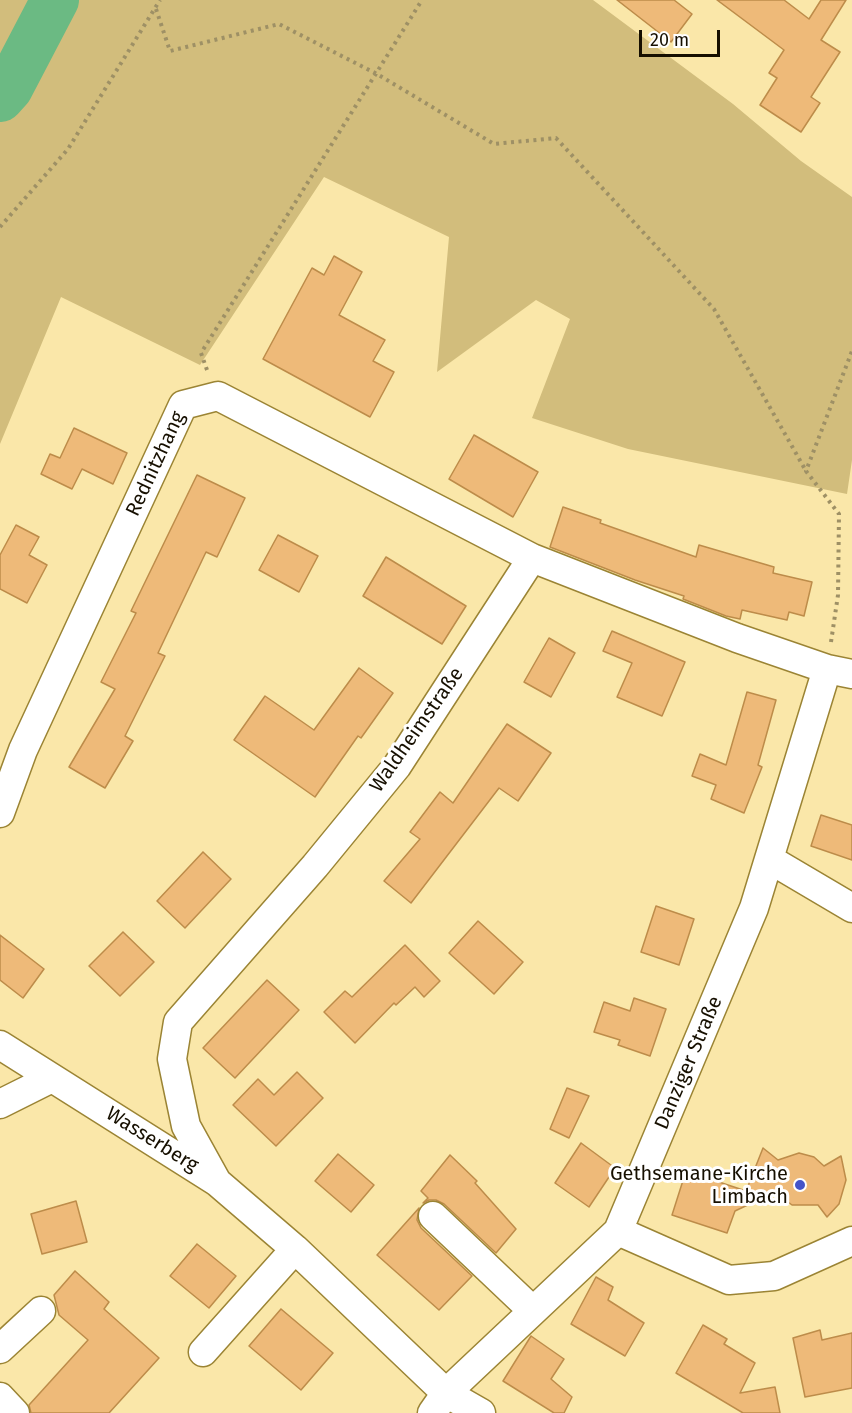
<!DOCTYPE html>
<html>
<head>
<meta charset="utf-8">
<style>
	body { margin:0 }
	#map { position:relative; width:852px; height:1413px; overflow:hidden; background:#fae7a9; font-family:"Fira Sans",sans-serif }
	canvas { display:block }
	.scale { position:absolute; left:639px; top:30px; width:81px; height:27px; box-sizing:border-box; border:3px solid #160f00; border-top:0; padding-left:8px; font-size:18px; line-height:21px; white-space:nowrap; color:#160f00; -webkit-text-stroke:4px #fff; paint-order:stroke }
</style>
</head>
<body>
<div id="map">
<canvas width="852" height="1413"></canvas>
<div class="scale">20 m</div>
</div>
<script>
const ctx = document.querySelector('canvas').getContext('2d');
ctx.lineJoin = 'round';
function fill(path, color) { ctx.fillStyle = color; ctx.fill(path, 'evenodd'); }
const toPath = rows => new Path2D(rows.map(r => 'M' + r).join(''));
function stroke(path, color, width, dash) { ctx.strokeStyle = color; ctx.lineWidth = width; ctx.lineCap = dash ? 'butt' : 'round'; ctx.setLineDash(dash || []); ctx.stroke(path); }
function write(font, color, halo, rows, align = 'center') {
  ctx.font = font + ' "Fira Sans",sans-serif'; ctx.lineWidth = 6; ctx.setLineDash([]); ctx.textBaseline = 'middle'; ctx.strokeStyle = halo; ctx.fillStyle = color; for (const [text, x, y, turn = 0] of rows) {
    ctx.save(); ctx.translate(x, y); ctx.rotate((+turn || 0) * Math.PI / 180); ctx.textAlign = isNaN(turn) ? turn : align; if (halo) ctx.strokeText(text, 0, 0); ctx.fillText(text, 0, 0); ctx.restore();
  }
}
const green = toPath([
	[0,0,593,0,733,104,801,161,852,197,852,460,847,494,628,449,532,418,570,319,536,300,437,372,449,237,324,177,200,365,61,297,0,444]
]);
const river = toPath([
	[0,98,9,88,55,0]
]);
const building = toPath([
	[617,0,674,0,692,14,671,42,617,0],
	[717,0,784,0,809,19,821,0,846,0,821,40,840,52,811,97,820,103,801,132,760,105,777,78,769,73,784,50,717,0],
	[334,256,362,272,339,315,385,340,373,361,394,372,370,417,263,359,312,268,324,275,334,256],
	[74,428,127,453,113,484,82,469,72,489,41,474,50,454,60,458,74,428],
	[474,435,538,472,513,517,449,479,474,435],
	[197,475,245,498,217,557,206,552,158,653,165,656,125,736,133,741,105,788,69,767,115,689,101,682,136,613,131,611,197,475],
	[563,507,601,520,600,523,696,557,699,545,774,567,773,573,812,582,804,616,789,612,787,620,742,610,740,619,726,616,683,599,684,596,635,580,550,547,563,507],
	[16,525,39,537,29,555,47,565,27,603,0,589,0,555,16,525],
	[278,535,318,556,299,592,259,570,278,535],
	[386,557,466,606,442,644,363,596,386,557],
	[612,631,685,662,662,716,617,697,632,663,603,651,612,631],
	[549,638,575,653,551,697,524,682,549,638],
	[359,668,393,693,361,738,358,736,315,797,234,740,265,696,314,730,359,668],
	[747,692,776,700,758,765,762,767,744,813,711,799,716,785,692,776,700,754,726,765,747,692],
	[507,724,551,753,518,801,499,788,411,903,384,881,420,839,410,832,440,792,453,803,507,724],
	[821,815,852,825,852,860,811,846,821,815],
	[203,852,231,879,185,928,157,901,203,852],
	[656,906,694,919,679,965,641,952,656,906],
	[478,921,523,962,494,994,449,953,478,921],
	[123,932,154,962,120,996,89,966,123,932],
	[0,935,44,969,23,998,0,980,0,935],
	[405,945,440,981,424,997,415,987,396,1005,394,1003,355,1043,324,1012,345,991,352,997,405,945],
	[267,980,299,1010,235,1078,203,1048,267,980],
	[634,998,666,1009,650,1056,618,1045,620,1040,594,1032,604,1002,630,1011,634,998],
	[297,1072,323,1098,276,1146,233,1105,258,1079,274,1095,297,1072],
	[567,1088,589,1096,569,1138,550,1129,567,1088],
	[581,1143,615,1168,589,1207,555,1183,581,1143],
	[763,1148,778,1160,799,1153,814,1157,824,1166,841,1156,846,1180,839,1204,827,1217,818,1205,792,1205,775,1192,735,1211,727,1233,672,1215,686,1171,746,1191,763,1148],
	[338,1154,374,1185,351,1212,315,1181,338,1154],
	[450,1155,477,1181,475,1183,516,1229,496,1253,444,1204,436,1200,429,1200,423,1203,428,1198,421,1191,450,1155],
	[76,1201,87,1242,42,1254,31,1214,76,1201],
	[419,1208,417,1220,421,1228,472,1276,439,1310,377,1255,419,1208],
	[197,1244,236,1276,209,1308,170,1276,197,1244],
	[75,1271,109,1302,104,1309,159,1358,109,1413,31,1413,29,1405,88,1340,59,1315,54,1295,75,1271],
	[596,1277,613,1287,608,1300,644,1323,625,1356,571,1324,596,1277],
	[281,1309,333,1353,301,1390,249,1346,281,1309],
	[703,1325,727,1339,724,1344,755,1363,740,1393,775,1387,780,1413,743,1413,676,1373,703,1325],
	[820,1330,822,1340,852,1333,852,1388,805,1397,793,1338,820,1330],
	[531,1336,564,1359,551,1379,572,1397,564,1413,554,1413,503,1381,531,1336]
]);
const path = toPath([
	[156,9,170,51,279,24,377,74,494,144,556,138,714,309,806,471],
	[0,227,68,149,160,0],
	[207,370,201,353,422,0],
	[831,642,838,595,839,514,806,471,852,351]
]);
const minor = toPath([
	[0,813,23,750,183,405,218,396,532,558],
	[769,859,852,908],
	[0,1045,217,1182,295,1249,446,1393,481,1413],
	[0,1104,52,1078],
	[217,1182,186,1126,172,1059,178,1022,315,866,397,766,532,558,737,638,827,669,852,674],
	[433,1216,533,1311],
	[618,1231,729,1280,774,1276,852,1241],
	[0,1349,41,1311],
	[203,1352,295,1249],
	[0,1397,15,1413],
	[432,1413,446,1393,618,1231,754,908,827,669]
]);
const markers = [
	[800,1185,6,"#4554c9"]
];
const streetNames = [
	["Rednitzhang",156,464,-65],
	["Waldheimstraße",417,730,-55],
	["Danziger Straße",689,1063,-67],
	["Wasserberg",152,1140,32]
];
const poiNames = [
	["Gethsemane-Kirche",788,1174],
	["Limbach",788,1197]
];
fill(green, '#d2bd7c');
stroke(river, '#6bba83', 48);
fill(building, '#eeba79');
stroke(building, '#bd8c4a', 1.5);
stroke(minor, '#9b8434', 31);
stroke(path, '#9e9065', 4, [3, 4.5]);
stroke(minor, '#fff', 28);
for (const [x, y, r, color] of markers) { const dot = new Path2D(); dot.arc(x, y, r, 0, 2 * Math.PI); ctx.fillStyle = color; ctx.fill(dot); stroke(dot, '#fff', 2); }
write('20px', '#160f00', '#fff', streetNames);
write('20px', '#160f00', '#fff', poiNames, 'right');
</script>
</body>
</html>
